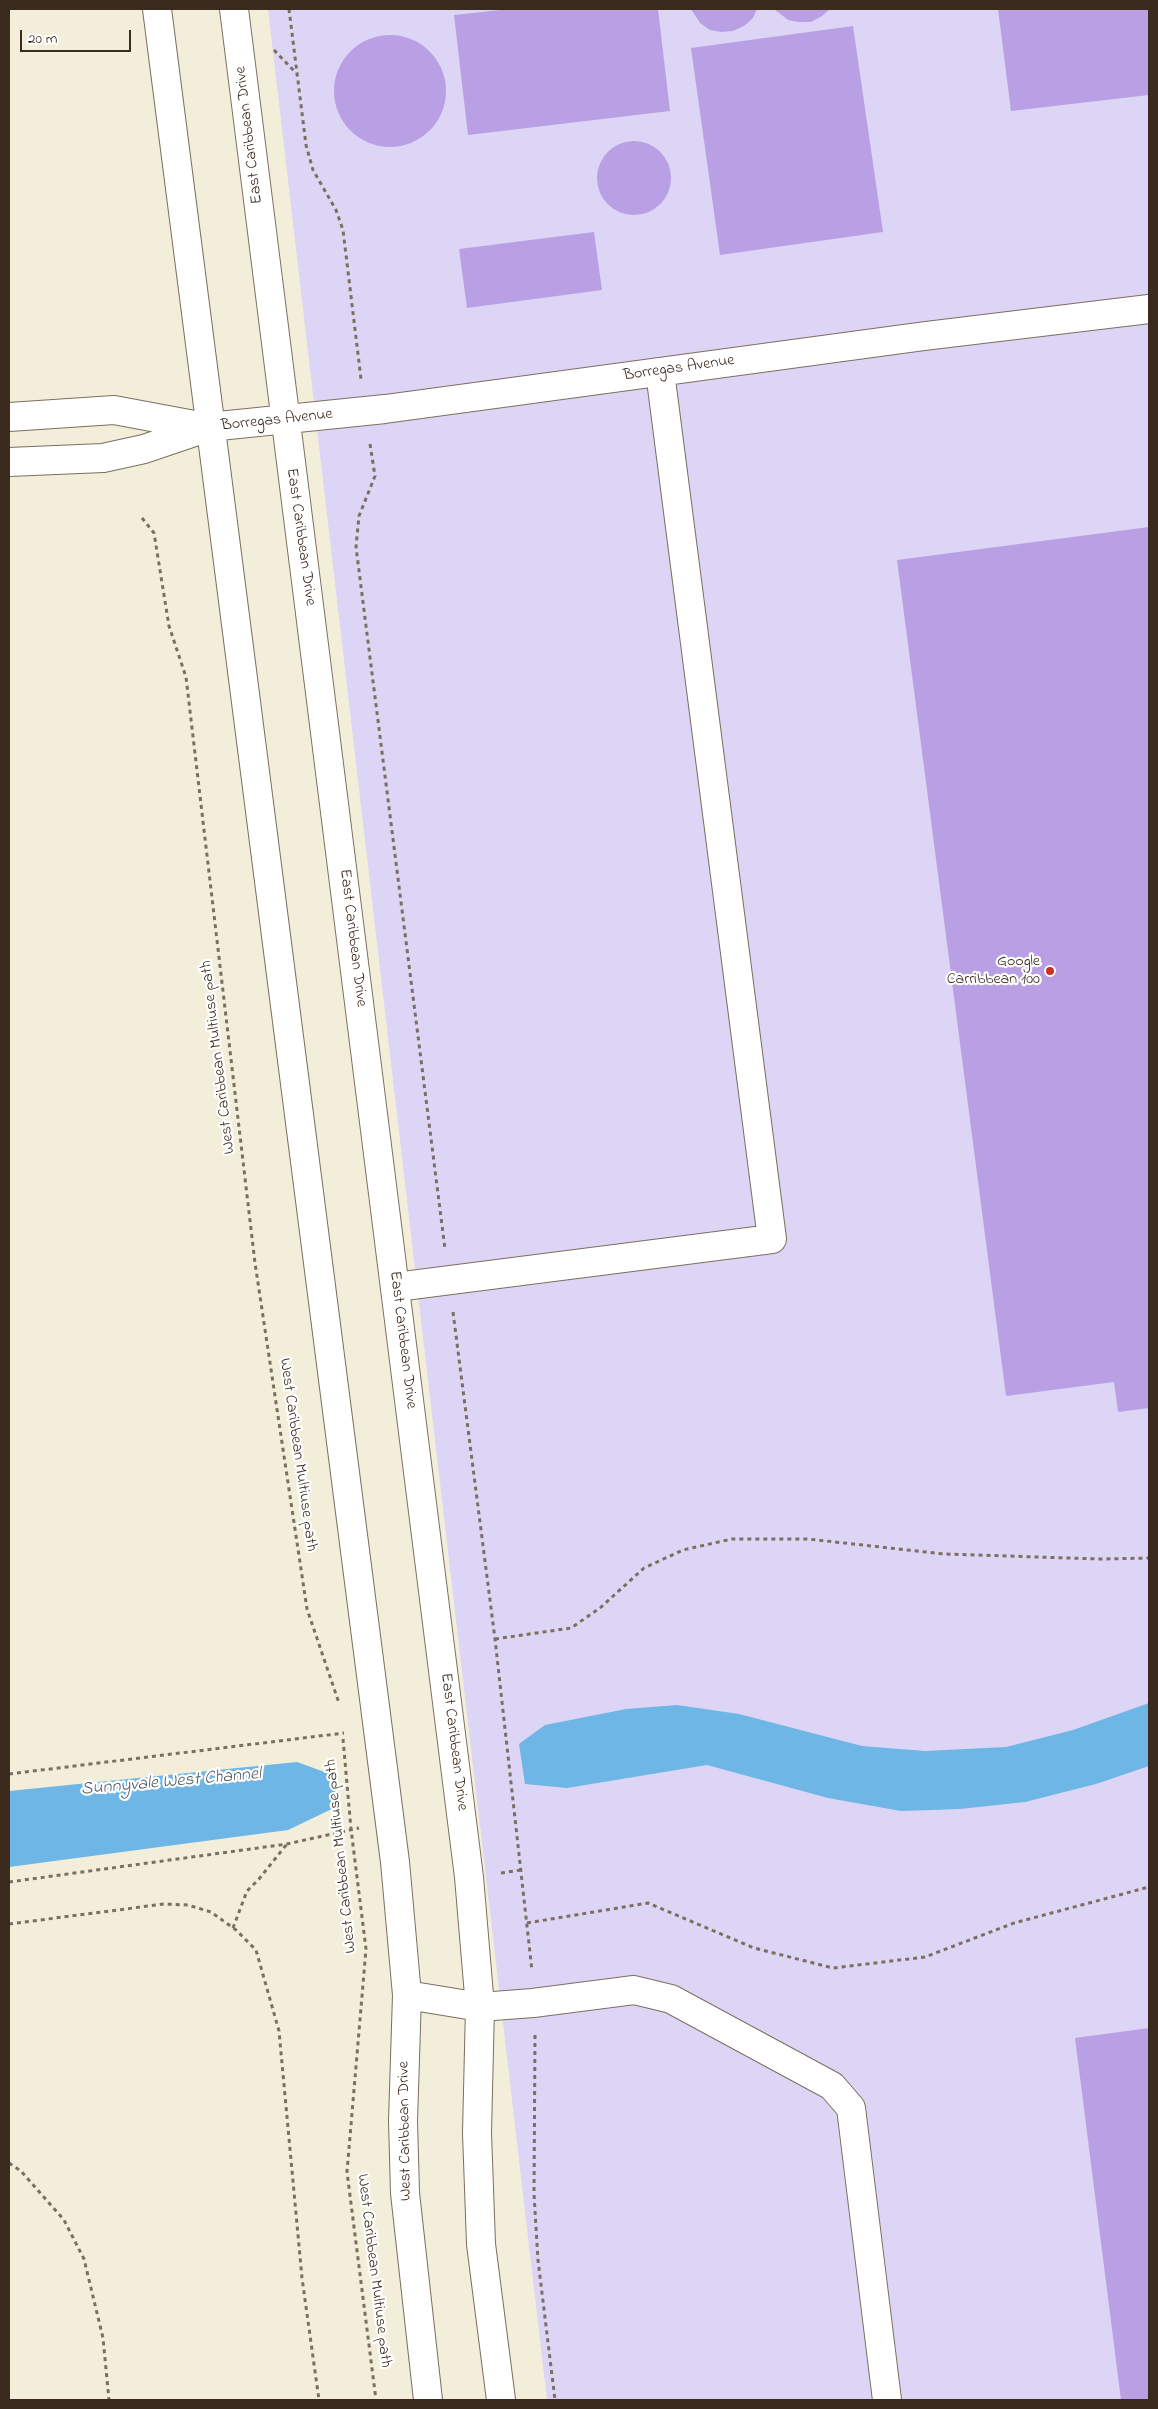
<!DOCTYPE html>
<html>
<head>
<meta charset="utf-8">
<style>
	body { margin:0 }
	#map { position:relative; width:1158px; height:2409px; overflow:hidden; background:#f2eed9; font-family:"Indie Flower",sans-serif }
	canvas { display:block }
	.frame { position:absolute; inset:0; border:10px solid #3b2a1e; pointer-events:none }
	.scale { position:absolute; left:20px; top:30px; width:111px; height:22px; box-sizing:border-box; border:2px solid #3b2a1e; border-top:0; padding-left:6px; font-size:15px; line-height:18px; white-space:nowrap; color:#3b2a1e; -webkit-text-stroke:4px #fff; paint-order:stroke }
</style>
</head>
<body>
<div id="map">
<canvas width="1158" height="2409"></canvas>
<div class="frame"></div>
<div class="scale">20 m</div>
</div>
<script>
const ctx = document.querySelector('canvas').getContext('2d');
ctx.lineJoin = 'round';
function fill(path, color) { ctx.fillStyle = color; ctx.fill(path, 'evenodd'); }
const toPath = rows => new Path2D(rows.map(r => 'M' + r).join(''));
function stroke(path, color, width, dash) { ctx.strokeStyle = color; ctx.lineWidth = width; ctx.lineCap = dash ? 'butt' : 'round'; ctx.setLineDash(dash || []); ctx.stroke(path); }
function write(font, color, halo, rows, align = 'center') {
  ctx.font = font + ' "Indie Flower",sans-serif'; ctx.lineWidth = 4.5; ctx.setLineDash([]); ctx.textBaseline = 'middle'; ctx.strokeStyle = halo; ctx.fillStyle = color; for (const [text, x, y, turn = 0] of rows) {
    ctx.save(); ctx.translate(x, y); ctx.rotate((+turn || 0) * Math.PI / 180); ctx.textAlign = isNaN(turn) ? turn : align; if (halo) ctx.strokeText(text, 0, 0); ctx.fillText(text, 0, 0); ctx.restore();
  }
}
const built = toPath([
	[268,9,1149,9,1149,2400,547,2400]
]);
const water = toPath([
	[1149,1703,1149,1766,1096,1784,1025,1802,960,1809,901,1811,828,1798,707,1765,567,1788,525,1784,519,1744,545,1725,626,1709,677,1705,739,1714,862,1746,925,1751,1006,1747,1073,1730],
	[297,1762,330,1774,336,1784,338,1806,288,1830,9,1867,9,1791]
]);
const building = toPath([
	[510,9,658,9,670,111,468,135,454,15],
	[691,9,757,9,753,18,744,26,733,31,721,32,710,30,700,23],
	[774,9,830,9,822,16,811,22,799,22,788,20],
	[998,9,1149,9,1149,95,1011,111],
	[853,26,883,232,720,255,691,48],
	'334 91a56 56 0 1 1 112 0a56 56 0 1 1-112 0Z',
	'597 178a37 37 0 1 1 74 0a37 37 0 1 1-74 0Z',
	[594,232,602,290,467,308,459,249],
	[1149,527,1149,1408,1118,1412,1114,1382,1006,1396,897,560],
	[1149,2028,1149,2400,1121,2400,1075,2038]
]);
const path = toPath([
	[289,9,306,145,313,170,336,210,343,230,361,379],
	[274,50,297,74],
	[370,444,375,476,359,516,356,547,445,1249],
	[142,518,154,533,169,626,186,677,255,1263,307,1609,339,1703],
	[453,1312,495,1639,532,1971],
	[495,1639,571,1628,600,1608,644,1568,683,1550,732,1539,808,1539,944,1554,1101,1559,1149,1558],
	[343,1739,351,1829,366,1949,347,2172,376,2400],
	[9,1774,344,1733],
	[501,1873,521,1870],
	[9,1882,287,1844,359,1828],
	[527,1923,648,1903,754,1948,833,1968,925,1957,1014,1923,1149,1887],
	[9,1924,164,1904,188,1905,211,1912,236,1930,256,1950,279,2031,302,2278,319,2400],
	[233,1928,247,1891,259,1879,287,1844],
	[535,2035,534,2194,538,2260,555,2400],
	[9,2163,21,2171,64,2220,84,2259,103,2338,109,2400]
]);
const minor = toPath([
	[9,417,114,410,205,427],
	[9,462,103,458,144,449,209,427,385,409,925,336,1149,309],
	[396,1287,772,1239,660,372],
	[407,1995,480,2007,533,2003,634,1990,671,1999,832,2086,851,2108,887,2400]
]);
const major = toPath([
	[157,9,395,1862,407,1995,403,2121,405,2193,428,2400],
	[234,9,469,1877,480,2007,477,2133,481,2244,501,2400]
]);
const markers = [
	[1050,971,5,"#c8321e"]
];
const streetNames = [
	["East Caribbean Drive",250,135,-97],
	["Borregas Avenue",679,369,-8],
	["Borregas Avenue",277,421,-6],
	["East Caribbean Drive",300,537,82],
	["East Caribbean Drive",352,938,83],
	["West Caribbean Multiuse path",219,1057,-97],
	["East Caribbean Drive",402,1340,83],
	["West Caribbean Multiuse path",297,1455,82],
	["East Caribbean Drive",453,1742,83],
	["West Caribbean Multiuse path",342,1856,-96],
	["West Caribbean Drive",406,2131,-91],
	["West Caribbean Multiuse path",373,2271,83]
];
const poiNames = [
	["Google",1040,962],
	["Carribbean 100",1040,980]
];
const waterNames = [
	["Sunnyvale West Channel",171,1783,-5]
];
fill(built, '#ddd5f6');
fill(water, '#6eb6e6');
fill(building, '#b9a0e4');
stroke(minor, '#7b6f5f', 30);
stroke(major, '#7b6f5f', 30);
stroke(path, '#7b6f5f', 3, [4, 4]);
stroke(minor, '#fff', 28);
stroke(major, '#fff', 28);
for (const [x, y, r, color] of markers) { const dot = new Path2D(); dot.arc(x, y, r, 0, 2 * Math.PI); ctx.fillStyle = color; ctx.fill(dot); stroke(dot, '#fff', 2); }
write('16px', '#3b2a1e', '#fff', streetNames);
write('16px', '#3b2a1e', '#fff', poiNames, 'right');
write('italic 18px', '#4d5b64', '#fff', waterNames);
</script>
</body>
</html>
